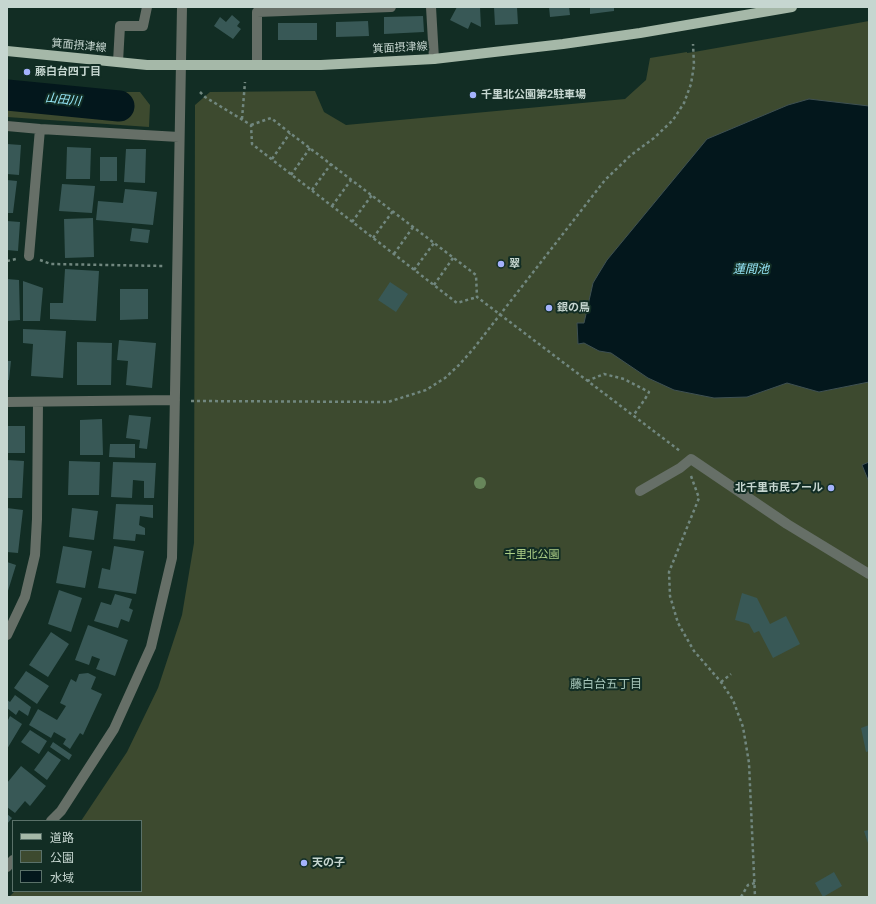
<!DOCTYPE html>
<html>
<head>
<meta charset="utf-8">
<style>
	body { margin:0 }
	#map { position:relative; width:876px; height:904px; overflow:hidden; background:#122d24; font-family:Arial,"Noto Sans JP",sans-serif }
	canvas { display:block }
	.frame { position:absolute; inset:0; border:8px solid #c6d6d0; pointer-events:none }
	.legend { position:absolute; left:12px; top:820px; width:130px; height:72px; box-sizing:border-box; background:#122d24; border:1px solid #5a7169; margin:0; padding:5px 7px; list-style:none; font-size:12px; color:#c6d6d0 }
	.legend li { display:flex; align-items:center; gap:8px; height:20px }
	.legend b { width:20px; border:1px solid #5a7169 }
</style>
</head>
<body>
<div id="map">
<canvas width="876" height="904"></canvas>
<div class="frame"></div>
<ul class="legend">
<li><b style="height:5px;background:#a5b8a8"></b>道路</li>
<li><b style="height:11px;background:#3d4a2f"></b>公園</li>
<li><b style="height:11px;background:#03171c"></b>水域</li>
</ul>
</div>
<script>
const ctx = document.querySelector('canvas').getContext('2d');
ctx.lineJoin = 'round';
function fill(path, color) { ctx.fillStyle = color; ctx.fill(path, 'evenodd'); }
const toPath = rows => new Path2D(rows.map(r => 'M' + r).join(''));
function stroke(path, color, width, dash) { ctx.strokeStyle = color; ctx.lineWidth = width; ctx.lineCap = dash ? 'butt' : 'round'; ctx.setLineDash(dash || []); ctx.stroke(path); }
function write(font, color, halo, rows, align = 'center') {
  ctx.font = font + ' Arial,"Noto Sans JP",sans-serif'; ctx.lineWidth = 4; ctx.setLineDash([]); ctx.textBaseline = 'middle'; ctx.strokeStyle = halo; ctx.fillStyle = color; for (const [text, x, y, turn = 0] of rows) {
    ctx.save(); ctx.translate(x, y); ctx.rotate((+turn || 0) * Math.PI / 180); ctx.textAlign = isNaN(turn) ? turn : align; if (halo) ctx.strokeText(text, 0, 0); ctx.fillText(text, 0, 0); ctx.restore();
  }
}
const green = toPath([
	[869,21,869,897,9,897,15,891,141,891,141,821,81,821,127,752,158,688,182,615,194,543,195,105,210,92,315,91,324,112,346,125,625,99,646,80,650,58,687,52,687,53,694,52],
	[123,92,140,92,150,105,149,127,7,117,7,98,121,110]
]);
const water = toPath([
	[809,99,869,106,869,382,819,392,787,383,747,397,714,398,674,390,648,378,611,353,599,351,584,343,578,344,577,323,584,323,593,283,599,273,607,260,707,139,788,105,809,99],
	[869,462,869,482,862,465,869,462]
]);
const river = toPath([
	[7,95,119,106]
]);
const building = toPath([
	[457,7,480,7,481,27,471,22,468,29,450,20],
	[494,7,517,7,518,24,495,25],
	[549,7,569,7,570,15,550,17],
	[590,7,614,7,614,11,590,14],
	[232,15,240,22,237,26,241,29,233,39,214,26,220,17,226,22],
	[423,16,424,32,384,34,384,17],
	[368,21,369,36,336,37,336,22],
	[278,23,317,23,317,40,278,40],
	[7,144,21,145,19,175,7,174],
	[67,147,91,148,90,179,66,179],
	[126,149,146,149,145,183,124,182],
	[100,157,117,157,117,181,100,181],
	[7,180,17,181,13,213,7,213],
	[62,184,95,186,92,213,59,211],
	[125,189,157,192,153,225,96,220,98,201,123,203],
	[93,218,94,257,65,258,64,219],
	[7,221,20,222,18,251,7,250],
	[132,228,150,230,148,243,130,241],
	[65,269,99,271,96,321,50,319,50,303,63,303],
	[7,279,19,280,20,320,7,321],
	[23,281,43,288,40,321,23,321],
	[390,282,408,294,396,312,378,300],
	[120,289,148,289,148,319,120,320],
	[23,329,66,331,63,378,31,376,33,344,23,343],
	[119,340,156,343,152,388,126,385,128,361,117,360],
	[77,342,112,343,111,385,77,385],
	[7,361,11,361,9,380,7,380],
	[129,415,151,417,147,449,139,448,140,440,126,438],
	[102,419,103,455,80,455,80,420],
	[7,426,25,426,25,453,7,453],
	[110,444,135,444,135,458,109,457],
	[7,460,24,461,22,498,7,498],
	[69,461,100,462,99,495,68,495],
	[113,462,156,463,154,498,144,498,144,481,133,480,132,498,111,497],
	[116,504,153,505,153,518,140,516,139,525,145,528,145,535,136,534,135,541,113,539],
	[7,508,23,510,18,553,7,552],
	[72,508,98,511,94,540,69,537],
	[63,546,92,551,85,588,56,583],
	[114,546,144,551,136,594,98,588,102,568,110,570],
	[7,562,16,565,7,594],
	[59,590,82,598,71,632,48,624],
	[742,593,757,598,770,624,786,616,800,644,773,658,759,631,754,633,749,624,735,620],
	[115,594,132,599,129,608,133,610,129,622,121,619,118,628,94,621,101,602,111,605],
	[88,625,128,640,115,676,96,669,100,659,92,656,89,665,75,660],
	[51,632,69,644,48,677,29,665],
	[26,671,49,686,37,704,14,688],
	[88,673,96,677,91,689,102,694,83,735,80,733,70,749,63,744,66,739,54,732,51,738,29,725,38,709,57,720,66,706,60,703,71,679,76,682,79,674],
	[15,695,31,707,28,716,19,710,16,715,7,708,7,700,10,702],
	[10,716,22,724,7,749,7,722],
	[869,725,869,751,866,752,861,728],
	[30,730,47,741,39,754,21,742],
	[53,742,72,755,69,760,50,747],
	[48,751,61,760,47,780,34,770],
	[21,766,46,786,30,806,25,801,15,813,7,807,7,783],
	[7,814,12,818,7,824],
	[869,830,869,846,864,831],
	[834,872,842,886,823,897,815,883]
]);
const path = toPath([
	[200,92,205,97,251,125,252,144,457,303,477,297],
	[242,119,245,82],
	[251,125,271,118,290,133,476,275,477,297,680,451],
	[272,159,290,133],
	[291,175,310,148],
	[312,190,331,164],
	[332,206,351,180],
	[352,222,372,195],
	[373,238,393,211],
	[394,254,413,227],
	[40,260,51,264,164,266],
	[7,261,16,259],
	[414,270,434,243],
	[434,285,453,258],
	[587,381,604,374,624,379,649,392,645,399,633,416],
	[191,401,388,402,426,390,445,378,459,365,474,348,605,180,631,155,654,138,673,120,684,103,691,84,694,65,693,44],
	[691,476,699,498,669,572,670,596,678,623,694,651,721,682,733,700,743,727,749,763,755,897],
	[721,682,731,674],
	[741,897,748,885,755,883]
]);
const minor = toPath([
	[431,7,434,59],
	[118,62,120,26,143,26,147,7],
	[257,65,257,12,391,7],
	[7,126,40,129,179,137],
	[29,256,40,129],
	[7,402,175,400],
	[640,491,680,468,691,459,787,524,869,574],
	[7,635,25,597,35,555,37,519,38,402],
	[51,821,61,811,114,729,151,647,172,558,182,7],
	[7,867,13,860]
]);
const major = toPath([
	[7,51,147,65,321,65,434,59,563,44,640,33,792,7]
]);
const trees = [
	[480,483]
];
const markers = [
	[27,72,4,"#a4b2fc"],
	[473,95,4,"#a4b2fc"],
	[501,264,4,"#a4b2fc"],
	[549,308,4,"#a4b2fc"],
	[831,488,4,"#a4b2fc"],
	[304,863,4,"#a4b2fc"]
];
const streetNames = [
	["箕面摂津線",79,46,5],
	["箕面摂津線",400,48,-3]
];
const poiNames = [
	["藤白台四丁目",35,72],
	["千里北公園第2駐車場",481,95],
	["翠",509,264],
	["銀の鳥",557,308],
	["北千里市民プール",823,488,"right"],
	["天の子",312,863]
];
const parkNames = [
	["千里北公園",532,555]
];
const waterNames = [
	["山田川",63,100,6],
	["蓮間池",751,270]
];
const neighbourhoodNames = [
	["藤白台五丁目",606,685]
];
fill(green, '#3d4a2f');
fill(water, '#03171c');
stroke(water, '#3e5052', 1);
stroke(river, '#03171c', 31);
fill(building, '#385856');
stroke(path, '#71877f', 2.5, [3, 3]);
stroke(minor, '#666f67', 10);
stroke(major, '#a5b8a8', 10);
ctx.fillStyle = '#67865a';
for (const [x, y] of trees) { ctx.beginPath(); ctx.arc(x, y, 6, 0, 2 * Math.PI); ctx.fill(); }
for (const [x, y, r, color] of markers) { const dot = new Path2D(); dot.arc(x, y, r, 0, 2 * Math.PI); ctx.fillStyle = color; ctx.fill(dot); stroke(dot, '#122d24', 1.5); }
write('11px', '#c6d6d0', '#122d24', streetNames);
write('bold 11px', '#c6d6d0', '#122d24', poiNames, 'left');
write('11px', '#acce86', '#122d24', parkNames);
write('italic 12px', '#97e7f8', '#122d24', waterNames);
write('12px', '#a7c6ba', '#122d24', neighbourhoodNames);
</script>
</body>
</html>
